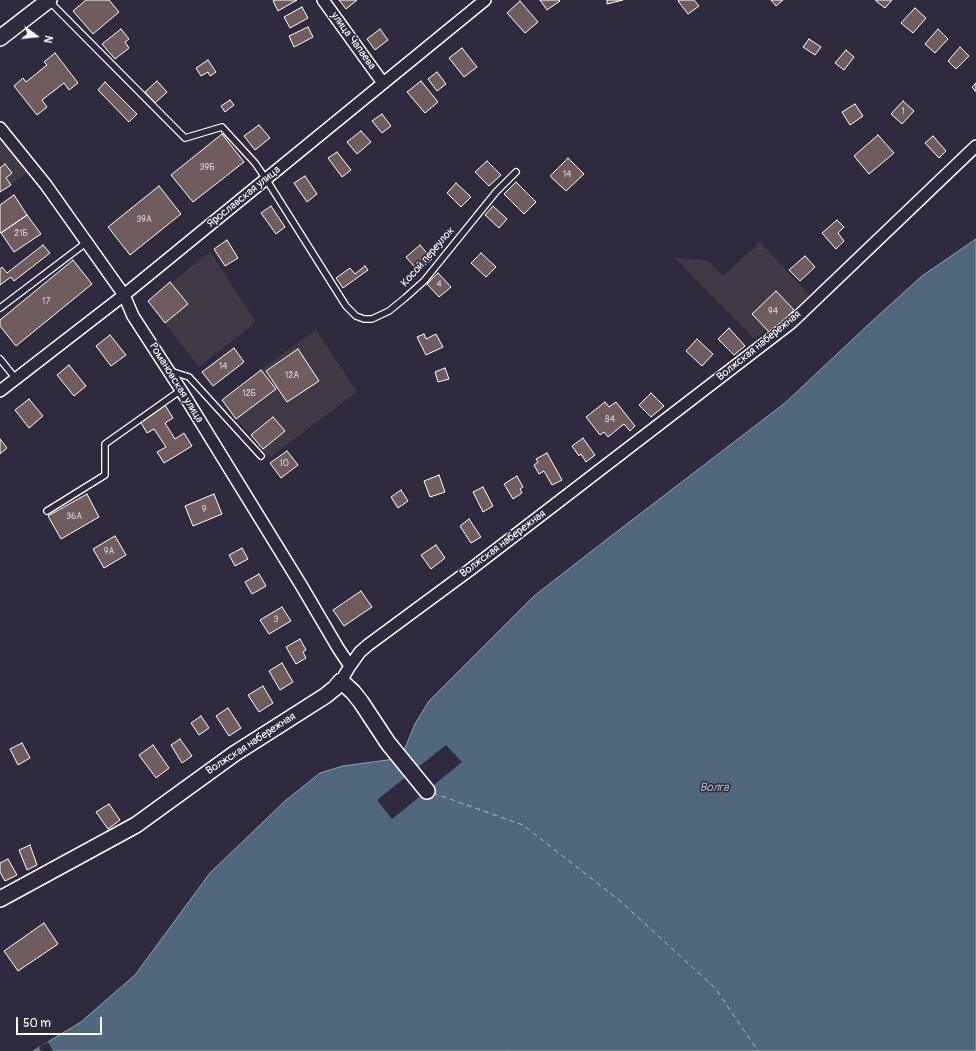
<!DOCTYPE html>
<html>
<head>
<meta charset="utf-8">
<style>
	body { margin:0 }
	#map { position:relative; width:976px; height:1051px; overflow:hidden; background:#2f2a3d; font-family:Pangolin,sans-serif }
	canvas { display:block }
	.north { position:absolute; left:16px; top:16px; width:40px; height:40px; -webkit-text-stroke:3px #2f2a3d; paint-order:stroke; rotate:105deg; font-size:11px; font-weight:700; line-height:16px; text-align:center; color:#fff }
	.north::after { content:''; display:block; margin:auto; width:14px; height:18px; background:#fff; clip-path:polygon(50% 0,100% 100%,50% 72%,0 100%) }
	.scale { position:absolute; left:16px; top:1017px; width:86px; height:18px; box-sizing:border-box; border:2px solid #fff; border-top:0; padding-left:5px; font-size:12px; line-height:14px; white-space:nowrap; color:#fff; -webkit-text-stroke:3px #2f2a3d; paint-order:stroke }
</style>
</head>
<body>
<div id="map">
<canvas width="976" height="1051"></canvas>
<div class="north">N</div>
<div class="scale">50 m</div>
</div>
<script>
const ctx = document.querySelector('canvas').getContext('2d');
ctx.lineJoin = 'round';
function fill(path, color) { ctx.fillStyle = color; ctx.fill(path, 'evenodd'); }
const toPath = rows => new Path2D(rows.map(r => 'M' + r).join(''));
function stroke(path, color, width, dash) { ctx.strokeStyle = color; ctx.lineWidth = width; ctx.lineCap = dash ? 'butt' : 'round'; ctx.setLineDash(dash || []); ctx.stroke(path); }
function write(font, color, halo, rows, align = 'center') {
  ctx.font = font + ' Pangolin,sans-serif'; ctx.lineWidth = 3; ctx.setLineDash([]); ctx.textBaseline = 'middle'; ctx.strokeStyle = halo; ctx.fillStyle = color; for (const [text, x, y, turn = 0] of rows) {
    ctx.save(); ctx.translate(x, y); ctx.rotate((+turn || 0) * Math.PI / 180); ctx.textAlign = isNaN(turn) ? turn : align; if (halo) ctx.strokeText(text, 0, 0); ctx.fillText(text, 0, 0); ctx.restore();
  }
}
const built = toPath([
	[0,140,27,173,0,192],
	[760,242,809,295,770,333,766,330,754,339,675,258,707,260,723,276],
	[210,252,256,322,199,367,148,301],
	[316,330,357,392,269,458,251,435,236,419,222,400,278,357]
]);
const water = toPath([
	[976,239,976,1051,33,1051,81,1022,135,975,210,873,285,801,320,773,343,766,395,759,403,753,415,724,429,701,534,596,606,540,785,403,869,324,922,276,976,239]
]);
const pier = toPath([
	[446,745,462,762,392,819,377,800],
	[48,1042,53,1051,41,1051,39,1047]
]);
const ferry = toPath([
	[433,793,523,825,619,900,715,988,758,1051]
]);
const building = toPath([
	[86,0,109,0,119,12,93,34,73,11,86,0],
	[275,0,297,0,278,11,273,1,275,0],
	[339,0,357,0,346,9,339,0],
	[540,0,559,0,560,1,547,10,540,0],
	[607,0,623,0,607,4,607,0],
	[679,0,694,0,699,6,688,14,678,1,679,0],
	[771,0,783,0,776,6,771,0],
	[876,0,892,0,885,8,876,1,876,0],
	[520,1,538,22,525,33,507,13,520,1],
	[302,7,308,18,290,28,284,17,302,7],
	[915,8,926,18,913,33,901,23,915,8],
	[308,27,313,37,294,47,289,36,308,27],
	[121,29,129,39,125,42,129,48,115,59,102,44,121,29],
	[380,29,388,40,375,50,367,39,380,29],
	[938,29,948,39,935,53,925,44,938,29],
	[809,39,821,47,815,55,803,47,809,39],
	[960,47,969,56,956,69,948,61,960,47],
	[462,48,477,67,464,77,449,58,462,48],
	[846,50,854,57,844,70,835,63,846,50],
	[55,53,78,83,69,90,64,83,42,100,47,107,37,115,14,86,23,78,26,82,47,65,44,62,55,53],
	[208,60,216,72,210,76,208,72,201,76,196,68,208,60],
	[437,72,446,84,437,91,428,79,437,72],
	[157,81,167,92,155,103,145,92,157,81],
	[421,81,438,102,425,113,407,92,421,81],
	[105,82,137,114,129,122,98,90,105,82],
	[976,83,976,92,972,87,976,83],
	[230,100,234,105,225,112,221,106,230,100],
	[903,101,914,111,902,124,891,114,903,101],
	[855,104,863,116,850,125,842,112,855,104],
	[382,114,391,126,382,133,372,121,382,114],
	[259,125,270,138,255,150,244,136,259,125],
	[361,131,371,142,357,154,347,142,361,131],
	[222,134,244,162,193,202,171,175,222,134],
	[878,135,894,153,869,174,854,156,878,135],
	[933,136,946,151,939,158,925,143,933,136],
	[337,152,351,170,342,177,328,158,337,152],
	[568,158,584,174,566,191,550,176,568,158],
	[487,161,501,175,489,186,475,172,487,161],
	[5,164,12,173,6,178,11,185,0,192,0,168,5,164],
	[305,176,317,194,307,202,294,183,305,176],
	[516,182,536,202,524,214,504,194,516,182],
	[456,183,471,197,461,207,447,193,456,183],
	[159,186,181,214,130,255,108,227,159,186],
	[14,195,27,215,1,233,0,232,0,205,14,195],
	[271,206,285,227,276,234,261,213,271,206],
	[493,206,507,219,499,228,485,215,493,206],
	[27,215,41,234,14,252,1,233,27,215],
	[837,220,844,227,838,233,844,241,836,249,822,233,837,220],
	[227,240,238,258,225,266,214,249,227,240],
	[43,245,50,253,14,281,11,277,0,285,0,269,2,267,7,273,43,245],
	[420,245,432,259,418,271,406,257,420,245],
	[481,253,496,267,486,277,471,263,481,253],
	[805,256,815,267,800,281,789,270,805,256],
	[73,260,92,284,16,346,0,326,0,320,73,260],
	[365,266,368,270,343,288,336,278,350,268,355,274,365,266],
	[438,273,451,287,439,297,427,284,438,273],
	[170,282,188,304,165,323,148,301,170,282],
	[776,291,794,310,770,333,752,314,776,291],
	[729,328,745,346,734,355,718,339,729,328],
	[424,334,426,339,436,334,443,347,426,355,417,337,424,334],
	[110,335,126,355,111,366,96,346,110,335],
	[697,339,713,354,702,366,686,351,697,339],
	[234,348,244,362,213,386,202,372,234,348],
	[298,349,319,381,287,402,266,371,298,349],
	[69,365,86,386,74,396,57,375,69,365],
	[445,368,449,379,438,382,435,372,445,368],
	[261,370,276,389,236,419,222,400,261,370],
	[651,393,664,406,651,417,639,405,651,393],
	[29,399,43,416,29,428,15,410,29,399],
	[605,402,609,407,616,402,635,426,630,431,624,424,608,437,604,432,600,435,586,417,605,402],
	[165,405,173,418,165,423,175,439,184,433,192,446,164,463,157,452,166,447,154,429,147,433,140,421,165,405],
	[273,417,285,431,263,449,251,435,273,417],
	[583,438,595,455,586,462,581,454,579,456,572,446,583,438],
	[0,439,7,448,0,454,0,439],
	[287,451,298,465,281,478,270,463,287,451],
	[547,453,562,480,552,485,544,471,539,474,534,465,538,462,536,459,547,453],
	[439,475,445,492,430,497,424,481,439,475],
	[517,476,523,487,520,489,522,493,513,499,504,484,517,476],
	[483,487,493,506,483,512,473,492,483,487],
	[401,490,408,501,398,508,391,497,401,490],
	[87,494,99,517,61,539,48,516,87,494],
	[214,494,222,514,193,526,185,506,214,494],
	[469,519,481,537,471,543,460,526,469,519],
	[115,536,126,555,104,568,93,549,115,536],
	[436,545,445,558,431,569,421,555,436,545],
	[242,548,248,559,235,566,229,555,242,548],
	[259,574,266,586,252,594,245,582,259,574],
	[361,591,372,607,344,626,333,610,361,591],
	[282,607,291,621,269,634,260,620,282,607],
	[300,639,306,650,303,652,306,658,296,664,286,647,300,639],
	[282,663,293,682,280,690,269,671,282,663],
	[263,686,273,703,259,712,248,695,263,686],
	[228,708,241,728,229,736,216,716,228,708],
	[201,716,209,728,199,735,191,723,201,716],
	[180,739,192,756,182,763,171,745,180,739],
	[22,743,30,758,18,765,10,749,22,743],
	[153,745,169,768,156,778,139,755,153,745],
	[109,804,120,820,108,829,96,812,109,804],
	[30,845,37,865,27,870,19,850,30,845],
	[8,859,17,875,5,881,0,872,0,863,8,859],
	[44,923,58,944,18,971,4,951,44,923]
]);
const lane = toPath([
	[49,1,185,138,222,127,255,163,266,179,346,306,356,316,364,319,372,319,389,311,405,298,424,281,496,192,516,172],
	[0,308,87,242],
	[0,359,16,379],
	[170,371,189,377,261,456],
	[47,511,105,475,105,444,181,390]
]);
const street = toPath([
	[323,0,383,83],
	[0,128,46,185,124,295,133,316,181,390,301,585,338,648,350,666],
	[0,391,124,295,485,0],
	[341,681,350,666,360,652,368,645,471,569,791,323,976,146]
]);
const secondary = toPath([
	[0,38,49,0],
	[0,899,136,825,234,754,325,696,335,688,341,681,353,692,361,702,388,743,427,791]
]);
const numberNames = [
	["1",903,112],
	["39Б",207,168],
	["14",567,175],
	["39А",144,220],
	["21Б",21,234],
	["4",439,285],
	["17",46,302],
	["94",773,312],
	["14",223,367],
	["12А",292,376],
	["12Б",249,394],
	["84",610,420],
	["10",284,464],
	["9",204,510],
	["36А",74,517],
	["9А",109,552],
	["3",276,620]
];
const streetNames = [
	["улица Чапаева",353,41,54],
	["Ярославская улица",244,197,-39],
	["Косой переулок",428,257,-49],
	["Волжская набережная",759,346,-39],
	["Романовская улица",176,383,58],
	["Волжская набережная",503,544,-37],
	["Волжская набережная",251,744,-33]
];
const waterNames = [
	["Волга",714,788]
];
fill(built, '#423947');
fill(water, '#51677c');
stroke(water, '#97a4b0', 1);
fill(pier, '#2f2a3d');
stroke(ferry, '#b1bbc4', 1, [5, 4]);
fill(building, '#705b5f');
stroke(building, '#fff', 1);
stroke(lane, '#fff', 8);
stroke(street, '#fff', 14);
stroke(secondary, '#fff', 18);
stroke(lane, '#2f2a3d', 5.5);
stroke(street, '#2f2a3d', 11);
stroke(secondary, '#2f2a3d', 15);
write('9px', '#dbd6d7', null, numberNames);
write('11px', '#fff', '#2f2a3d', streetNames);
write('italic 12px', '#b1bbc4', '#2f2a3d', waterNames);
</script>
</body>
</html>
